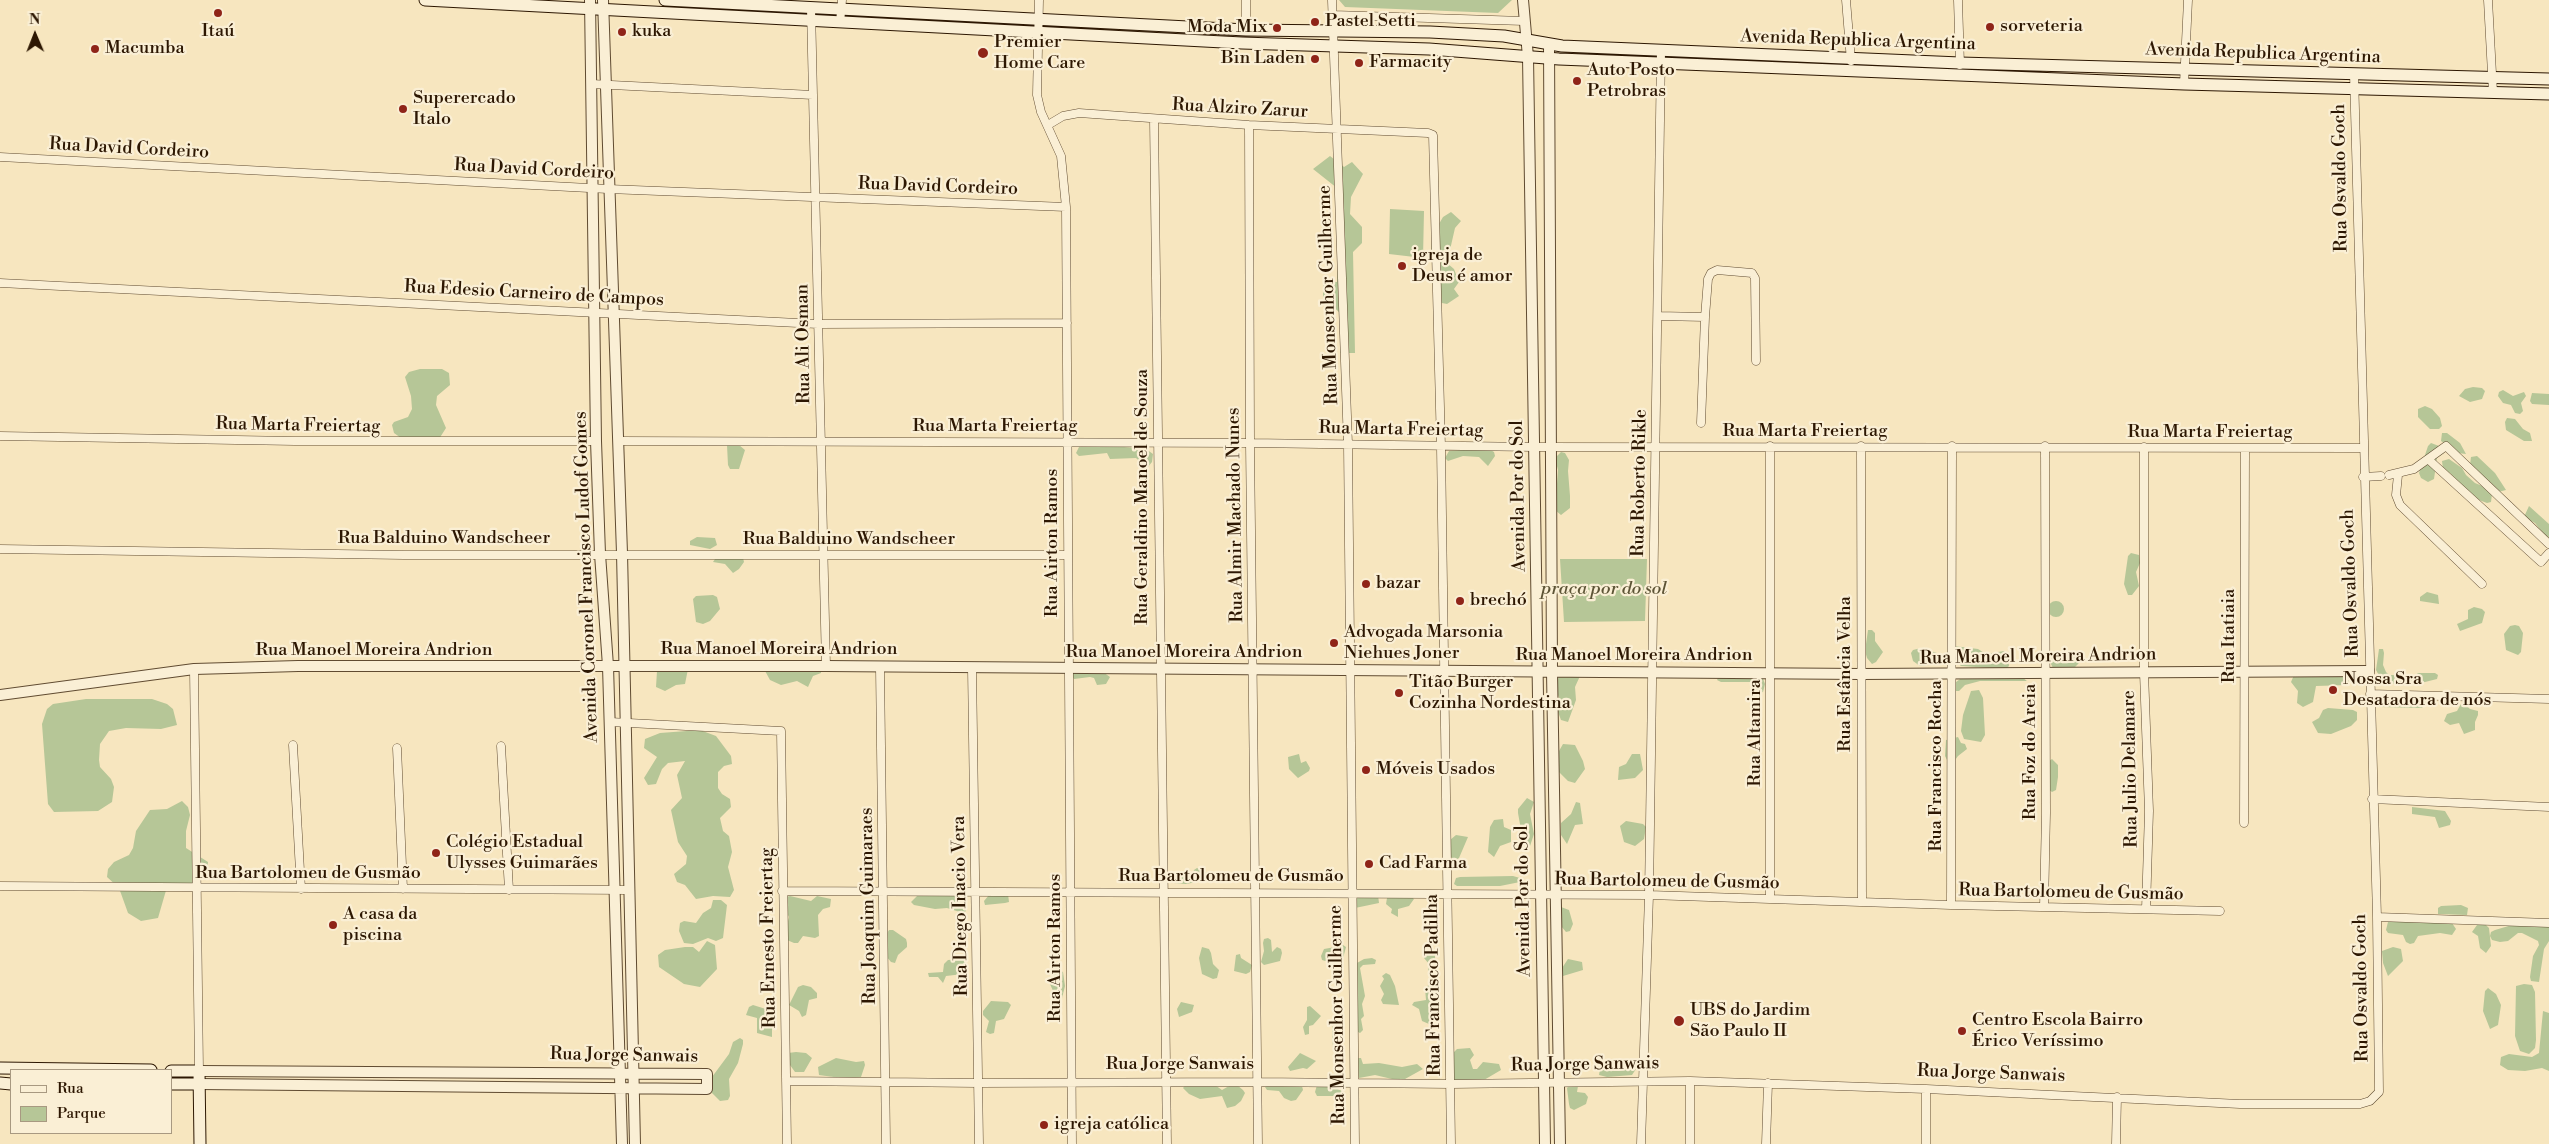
<!DOCTYPE html>
<html>
<head>
<meta charset="utf-8">
<style>
	body { margin:0 }
	#map { position:relative; width:2549px; height:1144px; overflow:hidden; background:#f7e6bf; font-family:"Libre Bodoni",serif }
	canvas { display:block }
	.legend { position:absolute; left:10px; top:1069px; width:162px; height:65px; box-sizing:border-box; background:#faefd5; border:1px solid #a89981; margin:0; padding:6px 9px; list-style:none; font-size:15px; color:#2d1702 }
	.legend li { display:flex; align-items:center; gap:10px; height:25px }
	.legend b { width:25px; border:1px solid #a89981 }
	.north { position:absolute; left:10px; top:10px; width:50px; height:50px; -webkit-text-stroke:4px #faefd5; paint-order:stroke; rotate:359deg; font-size:14px; font-weight:700; line-height:20px; text-align:center; color:#2d1702 }
	.north::after { content:''; display:block; margin:auto; width:18px; height:22px; background:#2d1702; clip-path:polygon(50% 0,100% 100%,50% 72%,0 100%) }
</style>
</head>
<body>
<div id="map">
<canvas width="2549" height="1144"></canvas>
<ul class="legend">
<li><b style="height:6px;background:#faefd5"></b>Rua</li>
<li><b style="height:14px;background:#b6c697"></b>Parque</li>
</ul>
<div class="north">N</div>
</div>
<script>
const ctx = document.querySelector('canvas').getContext('2d');
ctx.lineJoin = 'round';
function fill(path, color) { ctx.fillStyle = color; ctx.fill(path, 'evenodd'); }
const toPath = rows => new Path2D(rows.map(r => 'M' + r).join(''));
function stroke(path, color, width, dash) { ctx.strokeStyle = color; ctx.lineWidth = width; ctx.lineCap = dash ? 'butt' : 'round'; ctx.setLineDash(dash || []); ctx.stroke(path); }
function write(font, color, halo, rows, align = 'center') {
  ctx.font = font + ' "Libre Bodoni",serif'; ctx.lineWidth = 4.5; ctx.setLineDash([]); ctx.textBaseline = 'middle'; ctx.strokeStyle = halo; ctx.fillStyle = color; for (const [text, x, y, turn = 0] of rows) {
    ctx.save(); ctx.translate(x, y); ctx.rotate((+turn || 0) * Math.PI / 180); ctx.textAlign = isNaN(turn) ? turn : align; if (halo) ctx.strokeText(text, 0, 0); ctx.fillText(text, 0, 0); ctx.restore();
  }
}
const green = toPath([
	[1339,0,1512,0,1498,13,1345,7],
	[1330,156,1344,167,1352,162,1363,174,1351,197,1350,214,1362,227,1362,243,1353,252,1355,353,1340,353,1341,314,1323,297,1323,281,1337,282,1339,242,1337,188,1313,169],
	[1390,209,1424,211,1423,258,1389,254],
	[1451,212,1461,221,1455,228,1447,263,1454,269,1459,282,1454,289,1459,296,1447,304,1437,302,1437,263,1431,259,1432,236,1443,217],
	[420,369,442,369,449,373,450,385,437,396,436,405,446,428,439,439,401,438,394,433,392,425,394,422,408,417,412,409,411,396,405,377,409,372],
	[2473,387,2482,388,2485,391,2482,399,2470,402,2459,396,2465,389],
	[2503,390,2513,396,2524,392,2526,396,2521,403,2523,411,2520,414,2515,413,2511,405,2503,403,2498,396,2499,392],
	[2532,393,2549,394,2549,405,2532,404,2530,401],
	[2425,406,2432,409,2440,418,2442,426,2439,429,2430,429,2418,417,2418,409],
	[2507,418,2515,419,2523,429,2530,433,2532,441,2524,441,2506,430,2505,422],
	[2442,433,2447,433,2460,443,2466,454,2458,453,2441,441],
	[2431,443,2439,446,2444,453,2437,458,2434,479,2428,482,2421,478,2419,473,2428,446],
	[1092,444,1146,449,1153,454,1152,462,1147,468,1136,458,1110,459,1107,453,1079,456,1076,453,1079,447],
	[727,445,739,445,745,450,739,469,730,469,728,465],
	[1487,448,1494,452,1495,456,1488,466,1479,457,1463,456,1448,461,1445,458,1449,451],
	[1561,452,1565,453,1569,460,1568,471,1570,496,1570,508,1561,515,1555,510,1558,470,1555,458],
	[2477,456,2495,473,2506,490,2498,492,2470,465,2471,457],
	[2449,459,2462,468,2466,475,2475,483,2487,488,2492,494,2491,502,2487,503,2479,500,2462,486,2450,473,2443,469,2442,461],
	[2529,506,2549,524,2549,537,2545,536,2535,523,2524,517],
	[697,537,715,538,717,545,710,549,690,545,690,541],
	[2131,553,2139,555,2140,563,2136,572,2139,586,2132,595,2128,595,2124,584,2128,556],
	[743,558,744,562,739,569,733,573,725,564,713,562,715,559],
	[1560,559,1647,559,1645,621,1564,622],
	[2427,592,2438,595,2439,604,2420,601,2420,597],
	[713,595,717,597,720,609,710,621,703,624,696,622,693,599,696,596],
	'2048 609a8 8 0 1 1 16 0a8 8 0 1 1-16 0Z',
	[2474,607,2482,609,2485,612,2482,623,2460,631,2457,624,2468,619,2468,610],
	[2515,625,2519,626,2523,633,2521,652,2518,655,2506,650,2504,634,2510,626],
	[1868,630,1872,630,1875,633,1875,641,1883,652,1876,662,1872,664,1867,658,1865,651],
	[1954,646,1978,649,1986,654,2004,651,2008,658,2009,666,2006,669,1961,666,1955,660,1953,653],
	[1921,648,1937,653,1940,660,1937,664,1920,666,1913,661,1911,653,1913,650],
	[2379,649,2383,649,2384,653,2383,665,2386,672,2389,675,2403,675,2403,683,2390,684,2382,681,2376,670],
	[2056,653,2079,658,2081,661,2075,667,2053,668,2049,660],
	[688,669,685,684,676,685,665,691,656,687,657,671],
	[764,669,821,669,821,673,813,676,808,687,797,681,781,685,770,680],
	[1074,672,1103,672,1110,677,1106,684,1097,685,1094,678,1090,677,1074,679,1072,676],
	[2418,673,2435,673,2438,675,2437,679,2421,683,2408,680],
	[1559,674,1580,676,1575,687,1576,700,1568,722,1561,720,1558,712,1560,700,1556,690],
	[2346,674,2349,677,2348,685,2316,686,2313,702,2303,707,2297,703,2298,691,2291,682,2294,675],
	[1719,676,1762,676,1765,684,1763,692,1759,693,1750,682,1721,682,1717,680],
	[2011,676,2023,678,2027,681,1980,681,1965,685,1959,691,1955,691,1952,689,1956,682,1963,677],
	[1979,690,1983,698,1985,735,1981,742,1964,739,1961,731,1963,715,1971,691],
	[2377,697,2420,698,2427,702,2422,708,2379,707,2376,705],
	[86,699,152,699,167,704,173,709,177,725,161,729,126,728,109,731,100,744,99,760,100,767,111,779,114,787,112,802,98,811,54,812,48,804,42,724,47,709,53,704],
	[2464,703,2470,709,2478,711,2478,715,2475,722,2475,730,2464,734,2459,723,2450,725,2444,721,2447,714,2457,711,2461,704],
	[2328,708,2353,710,2357,712,2357,720,2351,726,2331,734,2318,733,2312,722,2319,718,2323,710],
	[700,730,716,736,731,756,732,764,724,766,718,772,718,788,722,794,730,799,731,807,720,818,723,831,729,836,732,852,728,867,734,890,730,897,713,896,696,899,685,885,677,882,674,874,686,864,687,856,678,842,671,810,682,798,677,775,685,761,668,763,662,769,656,784,648,785,644,778,657,757,644,748,645,739,660,733],
	[1958,737,1961,743,1965,744,1967,749,1958,756,1953,763,1949,764,1945,756,1946,740],
	[1563,744,1575,745,1583,761,1585,769,1575,783,1568,781,1559,772,1559,751],
	[1299,754,1301,763,1306,761,1310,768,1309,771,1298,778,1289,769,1288,757],
	[1632,754,1640,754,1643,770,1635,778,1618,780,1619,767,1626,764],
	[2052,759,2058,765,2058,777,2056,790,2052,792,2048,789,2048,773,2049,761],
	[1527,798,1534,802,1530,814,1534,834,1530,846,1523,841,1518,813,1518,809],
	[182,801,188,807,190,815,186,831,186,848,208,862,206,878,191,884,167,887,158,918,141,921,128,913,119,888,107,877,108,869,114,862,129,855,133,848,136,831,150,810,167,809],
	[1576,802,1580,803,1583,824,1575,825,1567,844,1561,835,1561,823,1571,814],
	[2412,807,2445,811,2451,821,2450,825,2439,828,2435,817,2412,814],
	[1503,819,1504,827,1511,830,1511,842,1500,846,1494,857,1488,852,1490,827,1494,820],
	[1626,821,1643,824,1646,827,1644,839,1635,846,1624,842,1620,826],
	[1456,835,1468,837,1459,858,1456,860,1449,856,1450,840],
	[1197,868,1205,872,1217,873,1218,878,1186,884,1174,883,1173,880,1175,876,1192,878,1194,870],
	[1513,876,1520,878,1520,882,1500,886,1457,886,1454,884,1456,878,1460,877],
	[940,894,958,895,960,902,966,906,966,911,963,913,947,908,935,909,914,905,911,902,917,896],
	[1008,894,1009,902,1005,903,985,905,984,901,989,895],
	[1378,895,1379,903,1355,908,1354,904,1357,896],
	[1394,895,1411,896,1414,899,1409,906,1398,909,1398,917,1391,913,1392,909,1386,904,1387,898],
	[790,896,811,901,817,896,831,899,830,907,823,909,818,915,819,936,815,938,803,936,798,943,794,943,787,940,786,929,789,917,785,909,786,897],
	[713,900,721,900,727,905,723,938,716,941,708,938,693,944,684,943,679,931,680,923,684,921,696,923,703,913,711,908],
	[2461,905,2468,908,2467,915,2438,914,2438,908,2441,906],
	[1561,907,1569,910,1573,924,1570,931,1566,932,1561,926,1559,911],
	[2392,920,2452,923,2456,929,2452,935,2440,933,2418,936,2414,943,2410,944,2406,942,2403,935,2388,933,2386,930,2388,922],
	[2477,925,2486,925,2489,928,2491,946,2486,953,2480,948,2478,936,2472,932],
	[2512,925,2549,927,2549,941,2544,949,2539,982,2531,981,2530,977,2533,956,2539,945,2538,941,2522,933,2518,933,2508,941,2500,942,2492,940,2490,936,2491,932,2495,930],
	[889,930,893,930,906,939,907,943,907,947,898,955,895,963,891,962,886,956,886,935],
	[1268,938,1271,940,1272,952,1277,947,1281,949,1282,953,1280,961,1264,965,1261,962,1264,951,1263,943,1264,939],
	[707,941,715,945,717,969,700,987,684,984,659,967,658,955,665,950,685,947,693,947,699,952],
	[1337,941,1346,947,1342,962,1339,965,1322,960,1321,956,1324,949,1335,947],
	[1202,947,1209,949,1211,953,1213,964,1219,970,1217,978,1213,979,1202,974,1199,958],
	[1428,947,1435,950,1435,963,1439,978,1435,994,1436,1013,1429,1024,1422,1021,1419,1009,1412,1005,1414,1002,1426,1000,1425,988,1431,983,1432,980,1428,972,1429,964,1424,958],
	[2393,947,2401,949,2403,961,2388,976,2383,963,2382,951],
	[1240,954,1241,958,1252,965,1250,972,1246,974,1234,971,1236,955],
	[1372,958,1376,960,1375,964,1363,965,1360,968,1365,996,1362,1004,1364,1016,1361,1019,1363,1030,1360,1033,1356,1031,1357,963,1364,959],
	[961,959,965,960,968,967,963,974,946,976,943,983,938,977,929,977,928,973,943,972,944,964,948,960],
	[1568,959,1582,962,1583,970,1563,976,1562,968],
	[1056,968,1063,972,1065,986,1062,998,1055,995,1049,982],
	[1386,973,1390,975,1395,986,1399,1005,1383,1004,1381,1000,1384,994,1380,986,1384,979,1382,976],
	[2524,984,2532,985,2535,992,2536,1040,2535,1048,2529,1054,2520,1051,2515,1036,2516,986],
	[803,985,811,987,817,993,817,998,809,1000,806,1015,802,1017,799,1011,789,1005,798,987],
	[2488,988,2496,994,2501,1005,2498,1025,2490,1029,2483,1011,2485,991],
	[991,1001,1008,1002,1011,1005,1004,1019,996,1021,994,1033,990,1034,986,1032,989,1021,983,1015,983,1011],
	[1181,1002,1194,1005,1192,1012,1179,1017,1177,1009],
	[753,1005,769,1010,772,1013,772,1037,757,1033,757,1018,746,1015,749,1007],
	[1310,1006,1321,1016,1313,1025,1309,1026,1309,1034,1305,1035,1303,1027,1307,1020,1307,1007],
	[2543,1011,2549,1013,2549,1071,2542,1068,2525,1071,2508,1070,2500,1065,2501,1057,2509,1054,2532,1057,2539,1053],
	[1335,1024,1342,1026,1344,1030,1340,1050,1336,1052,1333,1049,1332,1027],
	[740,1038,743,1040,743,1044,738,1063,729,1079,730,1096,728,1100,720,1101,712,1093,712,1077,729,1054,733,1042],
	[1470,1048,1474,1055,1470,1060,1473,1069,1477,1069,1483,1062,1499,1064,1501,1070,1484,1080,1454,1081,1452,1054,1457,1049],
	[796,1052,806,1053,812,1058,804,1072,795,1072,790,1065,788,1053],
	[1300,1053,1316,1061,1307,1069,1303,1068,1290,1071,1288,1067],
	[836,1058,856,1062,864,1061,865,1065,861,1077,848,1079,819,1075,818,1067],
	[1357,1058,1361,1058,1363,1064,1379,1063,1402,1067,1417,1064,1423,1069,1405,1079,1392,1079,1375,1075,1359,1078,1357,1074],
	[1620,1067,1636,1069,1632,1075,1607,1077,1599,1075,1600,1069],
	[1187,1083,1215,1085,1222,1090,1229,1086,1237,1085,1243,1090,1245,1093,1241,1101,1235,1106,1227,1108,1222,1096,1200,1099,1189,1094,1183,1088],
	[1270,1084,1302,1086,1303,1090,1296,1100,1291,1101,1284,1098,1279,1091,1267,1090,1265,1087],
	[1317,1085,1329,1085,1344,1092,1342,1116,1338,1115,1339,1107,1334,1096,1317,1096,1315,1092],
	[1570,1085,1578,1086,1577,1092,1585,1093,1588,1097,1586,1104,1574,1110,1570,1108,1569,1104,1567,1088]
]);
const minor = toPath([
	[1039,0,1037,95,1041,112,1061,156,1066,207,1072,1144],
	[1332,0,1348,444,1355,1144],
	[1846,0,1851,61],
	[1958,0,1960,65],
	[2488,0,2493,92],
	[811,8,826,666],
	[1333,15,1524,21],
	[840,23,842,0],
	[1246,30,1246,0],
	[591,84,813,95],
	[2184,84,2188,0],
	[1154,119,1167,1144],
	[1048,125,1063,116,1079,113,1249,125,1428,133,1433,135,1441,447,1451,1144],
	[1249,125,1250,443,1258,1144],
	[0,157,608,189,1066,207],
	[0,283,818,324,1067,323],
	[1658,316,1705,317,1708,279,1711,273,1717,270,1752,273,1755,278,1756,361],
	[1701,423,1705,317],
	[0,436,295,441,596,441],
	[618,441,1250,443,1534,447,2363,448],
	[1770,446,1770,899],
	[1861,446,1862,902],
	[2144,447,2144,672,2149,811,2146,909],
	[2429,460,2541,562,2549,553],
	[2389,475,2414,469,2446,446,2549,544],
	[2398,475,2396,495,2400,505,2482,584],
	[2363,477,2381,476],
	[0,549,404,555,1068,555],
	[880,667,886,1144],
	[972,668,979,1144],
	[194,669,199,1071],
	[2370,694,2549,699],
	[610,722,781,731,787,1144],
	[293,745,301,889],
	[501,746,509,890],
	[397,748,403,889],
	[2372,799,2549,807],
	[2244,823,2245,449],
	[0,886,628,890],
	[782,891,1649,895,1951,905,2220,911],
	[1951,905,1952,446],
	[2044,907,2046,813,2045,446],
	[2377,917,2549,923],
	[786,1081,978,1083,1258,1082,1451,1084,1690,1081,1926,1089,2240,1104,2360,1104,2370,1101,2379,1092,2377,917,2354,74],
	[1690,1081,1690,1144],
	[1641,1144,1649,895,1661,50],
	[1766,1144,1768,1083],
	[1926,1144,1926,1089],
	[2116,1144,2117,1097]
]);
const tertiary = toPath([
	[590,0,596,441,600,554,608,666,622,1144],
	[603,0,622,553,635,1144],
	[1523,0,1528,57,1545,1144],
	[1549,45,1552,672,1560,1144],
	[0,695,194,669,298,666,826,666,1861,674,2369,671],
	[199,1084,707,1089,707,1074,199,1071]
]);
const secondary = toPath([
	[425,0,1242,43,1429,49,1559,59,2184,84,2549,94],
	[665,0,1246,30,1430,32,1504,36,1562,46,1960,63,2549,79],
	[0,1068,151,1070],
	[171,1071,199,1071,200,1144],
	[0,1083,11,1084],
	[171,1084,199,1084]
]);
const markers = [
	[218,13,5,"#8f2418"],
	[1315,22,5,"#8f2418"],
	[1990,27,5,"#8f2418"],
	[1277,28,5,"#8f2418"],
	[622,32,5,"#8f2418"],
	[95,49,5,"#8f2418"],
	[983,53,6,"#8f2418"],
	[1315,59,5,"#8f2418"],
	[1359,63,5,"#8f2418"],
	[1577,81,5,"#8f2418"],
	[403,109,5,"#8f2418"],
	[1402,266,5,"#8f2418"],
	[1366,584,5,"#8f2418"],
	[1460,601,5,"#8f2418"],
	[1334,643,5,"#8f2418"],
	[2333,690,5,"#8f2418"],
	[1399,693,5,"#8f2418"],
	[1366,770,5,"#8f2418"],
	[436,853,5,"#8f2418"],
	[1369,864,5,"#8f2418"],
	[333,925,5,"#8f2418"],
	[1679,1021,6,"#8f2418"],
	[1962,1031,5,"#8f2418"],
	[1044,1125,5,"#8f2418"]
];
const poiNames = [
	["Pastel Setti",1325,22],
	["sorveteria",2000,27],
	["Moda Mix",1267,28,"right"],
	["Itaú",218,32,"center"],
	["kuka",632,32],
	["Premier",994,43],
	["Home Care",994,64],
	["Macumba",105,49],
	["Bin Laden",1305,59,"right"],
	["Farmacity",1369,63],
	["Auto Posto",1587,71],
	["Petrobras",1587,92],
	["Superercado",413,99],
	["Italo",413,120],
	["igreja de",1412,256],
	["Deus é amor",1412,277],
	["bazar",1376,584],
	["brechó",1470,601],
	["Advogada Marsonia",1344,633],
	["Niehues Joner",1344,654],
	["Nossa Sra",2343,680],
	["Desatadora de nós",2343,701],
	["Titão Burger",1409,683],
	["Cozinha Nordestina",1409,704],
	["Móveis Usados",1376,770],
	["Colégio Estadual",446,843],
	["Ulysses Guimarães",446,864],
	["Cad Farma",1379,864],
	["A casa da",343,915],
	["piscina",343,936],
	["UBS do Jardim",1690,1011],
	["São Paulo II",1690,1032],
	["Centro Escola Bairro",1972,1021],
	["Érico Veríssimo",1972,1042],
	["igreja católica",1054,1125]
];
const streetNames = [
	["Avenida Republica Argentina",1858,41,2],
	["Avenida Republica Argentina",2263,54,2],
	["Rua Alziro Zarur",1240,109,3],
	["Rua David Cordeiro",129,149,3],
	["Rua David Cordeiro",534,170,3],
	["Rua Osvaldo Goch",2341,178,-91],
	["Rua David Cordeiro",938,187,2],
	["Rua Edesio Carneiro de Campos",534,294,3],
	["Rua Monsenhor Guilherme",1329,295,-92],
	["Rua Ali Osman",804,344,-91],
	["Rua Marta Freiertag",298,426,1],
	["Rua Marta Freiertag",995,427],
	["Rua Marta Freiertag",1401,430,1],
	["Rua Marta Freiertag",1805,432],
	["Rua Marta Freiertag",2210,433],
	["Rua Roberto Rikle",1640,483,-89],
	["Avenida Por do Sol",1519,496,-91],
	["Rua Geraldino Manoel de Souza",1143,497,-90],
	["Rua Almir Machado Nunes",1236,515,-91],
	["Rua Balduino Wandscheer",444,539],
	["Rua Balduino Wandscheer",849,540],
	["Rua Airton Ramos",1053,543,-90],
	["Avenida Coronel Francisco Ludof Gomes",587,577,-92],
	["Rua Osvaldo Goch",2351,583,-92],
	["Rua Itatiaia",2230,636,-90],
	["Rua Manoel Moreira Andrion",779,650],
	["Rua Manoel Moreira Andrion",374,651],
	["Rua Manoel Moreira Andrion",1184,653],
	["Rua Manoel Moreira Andrion",1634,656],
	["Rua Manoel Moreira Andrion",2038,657,-1],
	["Rua Estância Velha",1846,674,-90],
	["Rua Altamira",1756,733,-90],
	["Rua Foz do Areia",2031,752,-90],
	["Rua Francisco Rocha",1937,766,-90],
	["Rua Julio Delamare",2131,769,-91],
	["Rua Bartolomeu de Gusmão",308,874],
	["Rua Bartolomeu de Gusmão",1231,877],
	["Rua Bartolomeu de Gusmão",1667,882,1],
	["Rua Bartolomeu de Gusmão",2071,893,1],
	["Avenida Por do Sol",1524,901,-91],
	["Rua Joaquim Guimaraes",869,906,-91],
	["Rua Diego Inacio Vera",961,906,-91],
	["Rua Ernesto Freiertag",769,938,-91],
	["Rua Airton Ramos",1056,948,-90],
	["Rua Francisco Padilha",1434,985,-91],
	["Rua Osvaldo Goch",2362,988,-91],
	["Rua Monsenhor Guilherme",1338,1015,-91],
	["Rua Jorge Sanwais",624,1056,1],
	["Rua Jorge Sanwais",1180,1065],
	["Rua Jorge Sanwais",1585,1065,-1],
	["Rua Jorge Sanwais",1991,1074,2]
];
const parkNames = [
	["praça por do sol",1604,590]
];
fill(green, '#b6c697');
stroke(minor, '#604b31', 9);
stroke(tertiary, '#604b31', 12);
stroke(secondary, '#2d1702', 13);
stroke(minor, '#faefd5', 8);
stroke(tertiary, '#faefd5', 10);
stroke(secondary, '#faefd5', 11);
for (const [x, y, r, color] of markers) { const dot = new Path2D(); dot.arc(x, y, r, 0, 2 * Math.PI); ctx.fillStyle = color; ctx.fill(dot); stroke(dot, '#faefd5', 2); }
write('18px', '#2d1702', '#faefd5', poiNames, 'left');
write('18px', '#2d1702', '#faefd5', streetNames);
write('italic 18px', '#5d5436', '#faefd5', parkNames);
</script>
</body>
</html>
